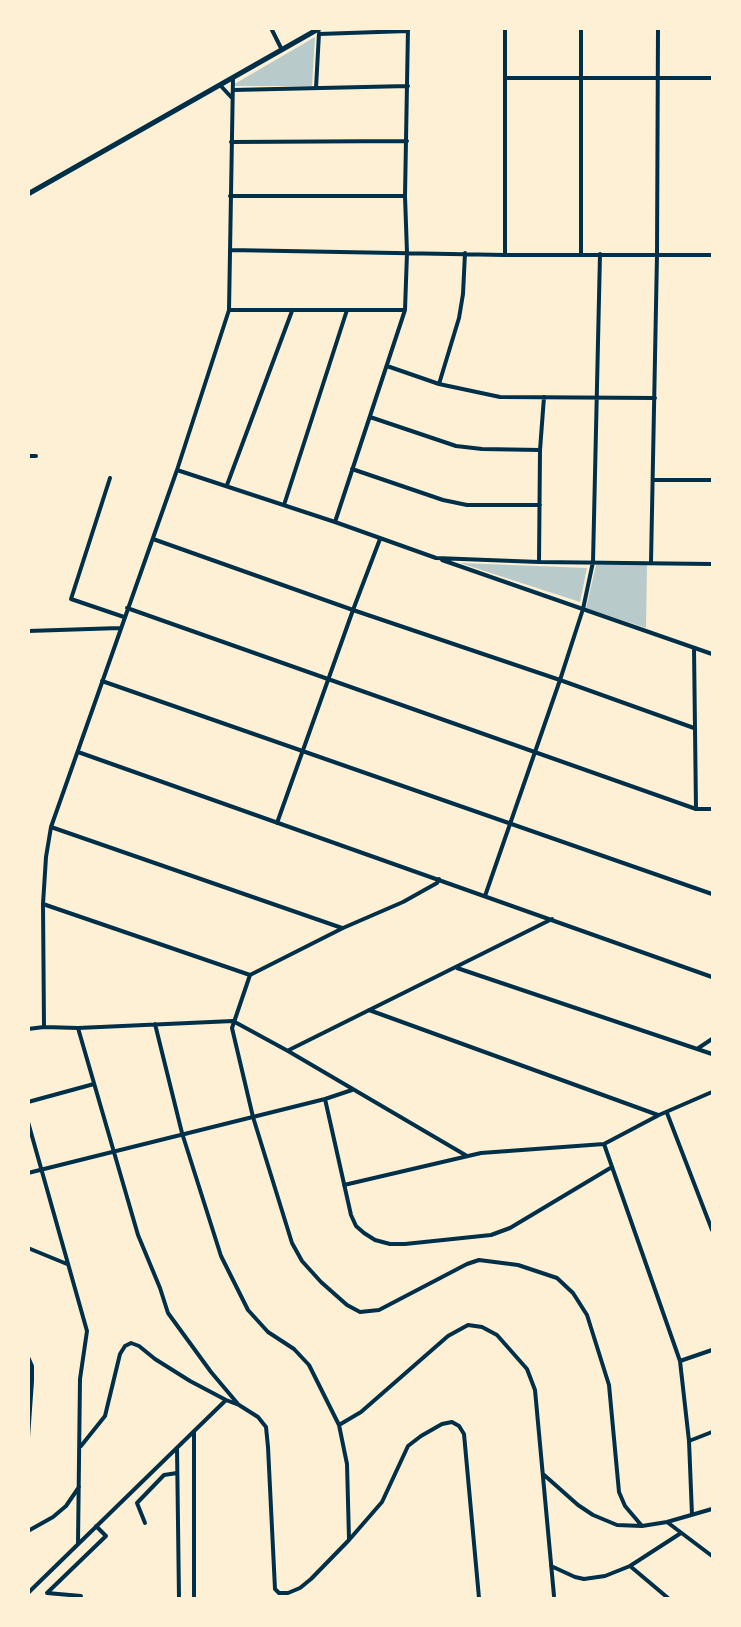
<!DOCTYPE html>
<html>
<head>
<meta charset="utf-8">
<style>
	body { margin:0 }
	#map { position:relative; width:741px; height:1627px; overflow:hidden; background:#fdf0d5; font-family:Poppins,sans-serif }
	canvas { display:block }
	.frame { position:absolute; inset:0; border:30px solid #fdf0d5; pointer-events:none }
</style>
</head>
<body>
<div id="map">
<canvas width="741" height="1627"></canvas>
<div class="frame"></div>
</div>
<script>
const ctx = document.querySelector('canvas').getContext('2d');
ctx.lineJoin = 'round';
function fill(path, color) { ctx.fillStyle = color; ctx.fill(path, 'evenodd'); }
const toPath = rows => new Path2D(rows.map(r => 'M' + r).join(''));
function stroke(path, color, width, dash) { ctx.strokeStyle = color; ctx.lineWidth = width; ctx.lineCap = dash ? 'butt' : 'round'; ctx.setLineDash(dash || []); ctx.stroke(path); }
const green = toPath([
	[315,37,312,86,231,86],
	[460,563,587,568,580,602],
	[596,565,647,565,646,628,586,608]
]);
const minor = toPath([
	[271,28,282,50],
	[505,28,505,255],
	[319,34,408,31],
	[505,78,712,78],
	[220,85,232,98],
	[316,88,319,33],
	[233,90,408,86],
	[231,142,407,141],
	[230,196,405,196],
	[230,250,505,255,712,255],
	[581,255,581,28],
	[229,310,405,310],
	[387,366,439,384,500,397,655,398],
	[439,384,459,318,463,294,465,253],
	[370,417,456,446,482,449,540,450],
	[28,456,36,456],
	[352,469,443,500,467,505,540,505],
	[177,470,335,522,436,558,539,562,712,564],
	[110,478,71,599,124,617],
	[654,480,712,480],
	[227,485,292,311],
	[284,505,347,310],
	[335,522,405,310,407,253,405,196,408,28],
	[153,539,353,610,560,680,694,728],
	[442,560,712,654],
	[539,562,540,450,544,397],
	[651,562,657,255,658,28],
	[127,608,696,809,712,809],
	[28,631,120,628],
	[694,648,696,809],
	[102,681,712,894],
	[78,752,712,977],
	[277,823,353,610,380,539],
	[51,827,342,928],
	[439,879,437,883,403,902,343,928,250,975,232,1028,253,1117,292,1243,302,1261,321,1282,347,1305,360,1312,379,1310,467,1264,479,1260,518,1265,557,1278,573,1293,587,1315,609,1385,619,1492,625,1506,642,1526],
	[485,896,560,680,583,609,593,562,600,254],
	[43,904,250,975],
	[457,968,712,1054],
	[369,1010,658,1115],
	[155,1024,182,1133,221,1256,248,1310,268,1332,294,1349,309,1365,339,1425,347,1464,349,1539],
	[44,1027,43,904,46,857,51,827,177,470,229,310,233,78],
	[78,1028,138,1235,160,1288,168,1313,211,1372,238,1404],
	[28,1029,44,1027,78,1028,233,1021,288,1051,467,1156],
	[697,1049,712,1039],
	[289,1050,552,919],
	[325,1099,351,1215,356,1226,364,1233,375,1240,390,1244,405,1244,491,1235,510,1228,612,1167],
	[28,1102,94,1084],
	[667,1113,712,1230],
	[28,1122,87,1331,80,1379,78,1543],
	[604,1144,680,1361,689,1441,692,1515],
	[28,1173,325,1099,352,1090],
	[344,1185,481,1153,604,1144,659,1115,712,1092],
	[28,1248,67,1264],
	[28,1357,32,1366,32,1381,28,1437],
	[680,1361,712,1350],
	[339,1425,361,1412,448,1336,468,1325,482,1327,497,1335,527,1369,535,1390,554,1596],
	[194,1431,194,1598],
	[689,1441,712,1432],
	[81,1446,105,1416,120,1354,125,1346,131,1343,139,1346,155,1359,190,1381,226,1400,239,1405,258,1417,266,1427,268,1447,275,1589,279,1593,288,1593,300,1588,311,1579,349,1540,382,1502,408,1446,421,1436,442,1424,452,1422,459,1426,464,1434,479,1598],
	[177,1448,179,1598],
	[543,1474,578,1505,593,1515,617,1525,642,1526,667,1522,712,1509],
	[667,1522,712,1556],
	[145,1523,137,1503,164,1475,177,1473],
	[28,1531,53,1517,66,1506,79,1487],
	[551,1566,575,1577,584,1579,605,1576,630,1566,681,1533],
	[630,1566,668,1598],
	[28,1593,226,1400],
	[81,1596,47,1593,106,1536,96,1526]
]);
const secondary = toPath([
	[28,194,320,28]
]);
fill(green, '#b9caca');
stroke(minor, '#003049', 4);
stroke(secondary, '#003049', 5);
</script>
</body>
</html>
